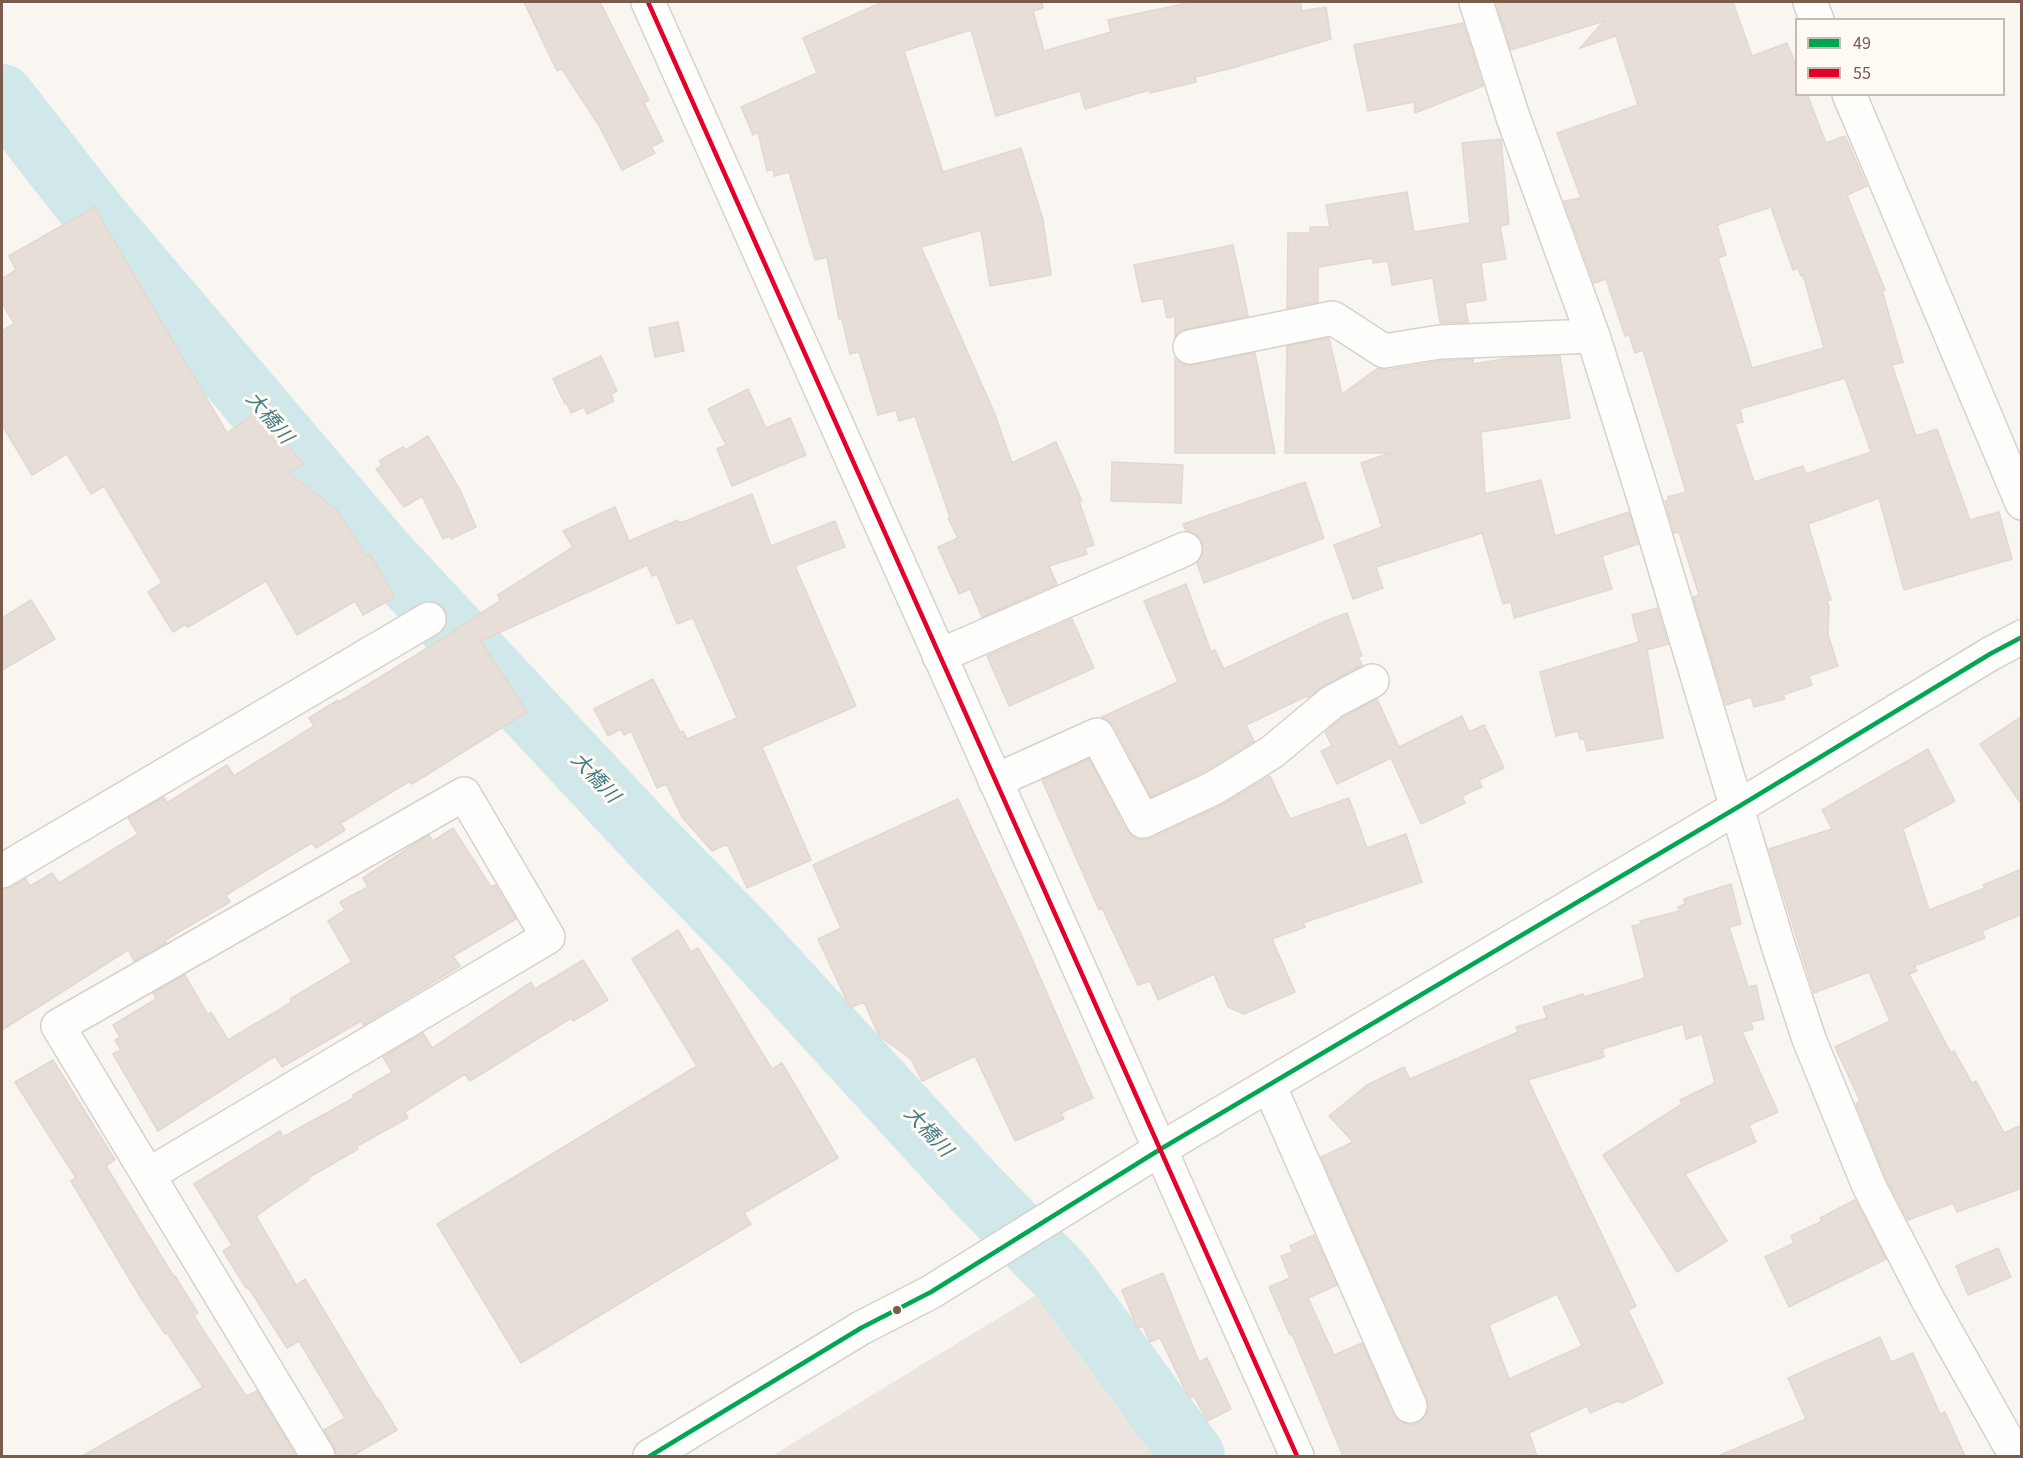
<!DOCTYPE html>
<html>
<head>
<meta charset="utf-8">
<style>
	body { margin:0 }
	#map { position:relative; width:2023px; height:1458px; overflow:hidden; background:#f9f5f0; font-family:"Source Sans 3",sans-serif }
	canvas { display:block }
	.frame { position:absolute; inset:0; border:3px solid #7a5c4d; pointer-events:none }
	.legend { position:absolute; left:1795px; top:18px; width:210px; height:78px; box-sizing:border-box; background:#fffaf3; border:2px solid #cabbb1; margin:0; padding:8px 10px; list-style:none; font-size:18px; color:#7a5c4d }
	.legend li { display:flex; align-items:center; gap:12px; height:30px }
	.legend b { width:30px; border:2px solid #cabbb1 }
</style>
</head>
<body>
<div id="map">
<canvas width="2023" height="1458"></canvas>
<div class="frame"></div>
<ul class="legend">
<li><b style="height:8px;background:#00a651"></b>49</li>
<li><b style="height:8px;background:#e4002b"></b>55</li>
</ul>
</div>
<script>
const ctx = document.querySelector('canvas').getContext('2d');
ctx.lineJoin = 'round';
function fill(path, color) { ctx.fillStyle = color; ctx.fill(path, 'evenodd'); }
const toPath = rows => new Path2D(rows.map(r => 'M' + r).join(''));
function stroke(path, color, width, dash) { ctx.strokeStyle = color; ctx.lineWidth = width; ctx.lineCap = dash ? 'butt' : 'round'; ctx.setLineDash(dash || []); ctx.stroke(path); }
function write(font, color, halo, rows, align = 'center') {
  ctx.font = font + ' "Source Sans 3","Noto Sans JP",sans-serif'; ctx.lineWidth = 6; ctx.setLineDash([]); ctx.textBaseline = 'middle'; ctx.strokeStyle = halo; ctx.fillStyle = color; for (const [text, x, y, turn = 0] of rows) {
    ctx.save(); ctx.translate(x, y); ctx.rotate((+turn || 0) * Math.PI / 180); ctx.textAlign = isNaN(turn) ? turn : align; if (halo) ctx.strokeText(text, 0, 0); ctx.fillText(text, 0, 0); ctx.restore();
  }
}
const industrial = toPath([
	[1056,1283,1198,1444,1204,1456,772,1456]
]);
const river = toPath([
	[2,96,98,219,383,554,649,839,745,937,973,1186,1062,1277,1193,1456]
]);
const building = toPath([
	[524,2,600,2,649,100,644,103,663,141,651,147,655,153,622,170,598,124,562,69,557,71,524,2],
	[882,2,1042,2,1043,8,1033,11,1044,51,1111,32,1108,20,1192,2,1300,2,1302,11,1326,7,1331,39,1232,68,1195,77,1196,82,1150,93,1149,90,1085,109,1080,91,996,116,971,30,904,51,943,172,1021,148,1043,220,1051,275,990,286,981,230,921,247,994,412,1012,463,1056,442,1082,501,1079,501,1094,545,1085,548,1087,554,1049,566,1057,584,982,617,970,589,959,594,938,547,958,538,948,518,950,517,915,416,899,421,896,410,878,415,859,352,850,354,842,319,839,319,827,257,815,260,789,172,774,176,773,169,767,171,758,132,753,135,741,107,817,73,803,38,882,2],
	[1496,2,1733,2,1752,56,1787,43,1797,67,1797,94,1807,94,1826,143,1845,136,1867,186,1847,195,1885,290,1882,291,1903,362,1892,365,1916,436,1937,429,1970,520,1999,512,2012,559,1904,590,1879,498,1808,524,1831,600,1827,601,1829,607,1828,635,1838,666,1809,676,1812,685,1783,695,1785,699,1754,707,1751,697,1726,705,1693,597,1699,595,1679,532,1674,533,1665,501,1669,500,1668,497,1686,492,1643,350,1635,353,1629,335,1625,336,1606,279,1594,283,1564,201,1581,198,1557,133,1638,105,1616,36,1580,48,1604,21,1511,50,1496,2],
	[1771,207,1793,270,1798,268,1801,276,1803,275,1824,348,1752,368,1718,258,1726,255,1717,225,1771,207],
	[1845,378,1871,452,1806,474,1803,466,1754,482,1735,424,1743,422,1740,409,1845,378],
	[1463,23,1483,86,1415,113,1414,102,1368,111,1354,45,1463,23],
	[1501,139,1509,224,1500,226,1506,259,1481,263,1486,300,1465,303,1468,322,1440,323,1433,278,1392,285,1388,261,1373,263,1373,258,1318,267,1318,302,1287,308,1288,233,1310,233,1310,227,1330,227,1326,205,1407,192,1414,232,1470,223,1462,143,1501,139],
	[96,206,104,224,227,433,258,411,304,464,289,473,337,510,366,556,370,554,395,597,363,615,355,601,297,635,266,581,188,627,186,624,173,632,148,592,162,583,104,486,91,494,67,454,32,475,2,425,2,331,14,324,2,303,2,279,16,270,9,256,96,206],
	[1233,245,1248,316,1186,329,1178,333,1175,337,1175,316,1167,318,1163,298,1142,302,1134,265,1233,245],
	[678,322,684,351,655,357,649,328,678,322],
	[1329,338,1342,394,1378,368,1387,370,1442,361,1473,359,1473,364,1511,358,1560,356,1570,418,1481,432,1485,494,1541,480,1555,536,1629,512,1638,544,1602,556,1612,589,1514,618,1511,602,1503,604,1482,533,1376,567,1383,588,1353,599,1334,545,1382,527,1361,463,1390,453,1285,453,1287,346,1329,338],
	[1255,353,1275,453,1175,453,1175,358,1184,365,1193,365,1255,353],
	[601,356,617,391,611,394,614,401,587,414,584,407,571,413,567,404,565,404,553,379,601,356],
	[748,389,766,428,790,418,806,455,732,486,717,449,726,445,708,409,748,389],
	[428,436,461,492,476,527,451,539,449,536,443,539,422,496,404,507,376,469,382,465,379,461,403,447,406,450,428,436],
	[1112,462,1183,465,1181,503,1111,501,1112,462],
	[1305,482,1324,538,1204,583,1197,563,1203,552,1202,542,1196,534,1186,531,1183,524,1305,482],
	[752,494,771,546,835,521,845,547,795,566,856,706,762,747,811,860,747,888,727,844,712,851,682,817,666,784,657,788,631,731,624,735,621,729,608,736,594,709,653,679,680,732,683,731,687,739,737,718,693,618,677,624,657,574,652,576,647,565,481,641,527,712,412,784,410,781,341,823,345,830,316,848,312,843,303,848,226,895,230,902,172,936,165,941,166,943,134,961,128,950,2,1030,2,890,12,887,26,879,30,886,52,873,59,883,138,834,128,818,164,797,167,803,227,765,234,776,314,726,309,718,338,700,339,702,413,657,500,601,498,595,573,547,563,531,615,507,629,541,678,520,679,523,688,520,752,494],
	[1186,584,1211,652,1215,650,1224,669,1328,620,1347,613,1362,656,1358,657,1362,665,1323,686,1308,698,1307,696,1246,725,1254,741,1205,771,1151,797,1114,726,1108,720,1102,717,1178,682,1144,601,1186,584],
	[31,600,55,639,2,670,2,618,31,600],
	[1657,608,1668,644,1647,650,1663,738,1587,751,1584,739,1580,739,1578,731,1556,736,1540,672,1639,642,1632,615,1657,608],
	[1072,619,1094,668,1009,706,987,656,1072,619],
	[1377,699,1399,747,1462,716,1469,732,1484,725,1504,768,1479,780,1482,787,1462,796,1465,803,1421,824,1391,758,1337,784,1321,751,1332,746,1325,732,1342,718,1377,699],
	[2022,716,2022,805,1980,744,2022,716],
	[1928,749,1955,801,1903,829,1929,910,1985,888,1983,885,2022,869,2022,914,1982,931,1985,938,1914,966,1917,971,1909,974,1951,1053,1954,1051,1972,1083,1976,1081,2004,1133,2022,1125,2022,1188,1957,1212,1953,1203,1908,1220,1886,1178,1856,1104,1860,1101,1835,1047,1890,1021,1869,972,1814,993,1769,849,1832,829,1822,810,1928,749],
	[1089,759,1126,830,1133,837,1142,840,1151,838,1222,805,1270,776,1290,819,1349,798,1367,848,1406,834,1422,882,1303,923,1305,927,1272,939,1295,992,1244,1014,1228,1007,1214,974,1158,1000,1150,981,1138,985,1102,908,1099,910,1042,780,1089,759],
	[958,799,1021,934,1093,1098,1061,1113,1064,1119,1015,1141,975,1056,922,1081,911,1059,879,1036,864,1002,850,1008,818,939,841,928,813,865,958,799],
	[453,828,491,887,495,885,516,919,453,956,460,966,363,1025,361,1021,282,1067,275,1056,158,1131,113,1054,121,1050,115,1040,120,1037,113,1025,156,999,153,993,185,975,208,1015,211,1012,228,1040,292,1002,290,999,352,962,328,921,345,910,340,902,368,887,363,878,416,843,429,835,433,841,453,828],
	[1731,884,1741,924,1729,927,1748,987,1756,985,1764,1019,1751,1022,1753,1029,1742,1032,1778,1112,1749,1125,1756,1142,1685,1174,1727,1241,1677,1272,1603,1155,1682,1104,1680,1100,1715,1083,1702,1034,1686,1039,1683,1024,1602,1049,1604,1057,1528,1080,1636,1306,1628,1310,1663,1383,1622,1403,1620,1400,1590,1413,1587,1406,1529,1433,1537,1456,1343,1456,1292,1334,1290,1335,1269,1287,1290,1278,1281,1256,1293,1252,1290,1246,1314,1235,1337,1285,1308,1298,1334,1355,1362,1343,1393,1414,1399,1421,1409,1425,1418,1423,1425,1417,1429,1407,1427,1398,1321,1157,1353,1142,1329,1116,1367,1085,1404,1067,1410,1079,1518,1032,1516,1027,1547,1018,1543,1007,1583,994,1584,997,1645,978,1632,926,1641,924,1640,921,1679,911,1678,907,1685,904,1684,899,1731,884],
	[1557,1294,1582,1346,1509,1379,1489,1325,1557,1294],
	[678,930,691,952,698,948,772,1069,782,1063,838,1158,744,1213,751,1224,521,1363,437,1224,697,1066,632,959,678,930],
	[583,960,608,1000,573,1021,571,1018,470,1081,465,1074,405,1112,408,1118,357,1146,358,1149,308,1178,309,1180,256,1216,296,1285,305,1279,377,1399,378,1398,397,1430,352,1456,337,1456,334,1446,324,1430,345,1418,299,1341,287,1348,248,1287,246,1288,223,1251,232,1245,194,1184,280,1131,283,1137,354,1098,353,1095,392,1072,383,1057,423,1033,432,1048,531,982,535,989,583,960],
	[53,1060,115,1160,106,1166,174,1277,175,1276,198,1313,194,1316,246,1396,257,1391,296,1456,82,1456,203,1387,167,1333,165,1334,141,1298,71,1181,76,1178,15,1082,53,1060],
	[1855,1200,1886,1259,1789,1307,1765,1257,1794,1243,1791,1236,1822,1221,1820,1218,1855,1200],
	[1998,1248,2011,1277,1968,1295,1956,1266,1998,1248],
	[1163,1273,1199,1362,1207,1358,1231,1409,1207,1421,1194,1396,1189,1398,1160,1338,1150,1342,1143,1326,1137,1328,1122,1290,1163,1273],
	[1880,1337,1891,1362,1913,1353,1940,1414,1945,1412,1965,1456,1718,1456,1806,1419,1788,1378,1880,1337]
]);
const minor = toPath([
	[648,2,1297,1456],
	[1476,2,1513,117,1593,336,1644,498,1778,945,1809,1039,1869,1186,1928,1300,2016,1456],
	[1810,2,1817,20],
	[1849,94,2022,503],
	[1190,347,1333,318,1384,351,1440,342,1593,336],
	[939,656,1185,549],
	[995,781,1097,735,1143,821,1214,788,1272,752,1332,702,1372,681],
	[2,871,429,619],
	[1269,1085,1410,1406],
	[148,1175,548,937,464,794,58,1026,318,1456],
	[650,1456,861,1328,931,1292,1159,1150,1738,807,1990,654,2022,637]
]);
const bus1 = toPath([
	[650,1456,861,1328,931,1292,1159,1150,1738,807,1990,654,2022,637]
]);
const bus2 = toPath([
	[648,2,1297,1456]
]);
const markers = [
	[897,1310,5,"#7a5c4d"]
];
const waterNames = [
	["大橋川",268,419,50],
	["大橋川",594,779,47],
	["大橋川",927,1133,47]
];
fill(industrial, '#ede5e0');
stroke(river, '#d0e8ea', 64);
fill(building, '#e6ded7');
stroke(building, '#e2d8d2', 1.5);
stroke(minor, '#d7d1cb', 36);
stroke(minor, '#fefefd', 33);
stroke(bus1, '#00a651', 4.5);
stroke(bus2, '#e4002b', 4.5);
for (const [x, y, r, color] of markers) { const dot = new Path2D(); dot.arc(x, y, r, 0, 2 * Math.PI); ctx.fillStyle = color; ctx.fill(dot); stroke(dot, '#fffaf3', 2); }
write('italic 20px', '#437c86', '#fffaf3', waterNames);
</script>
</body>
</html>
